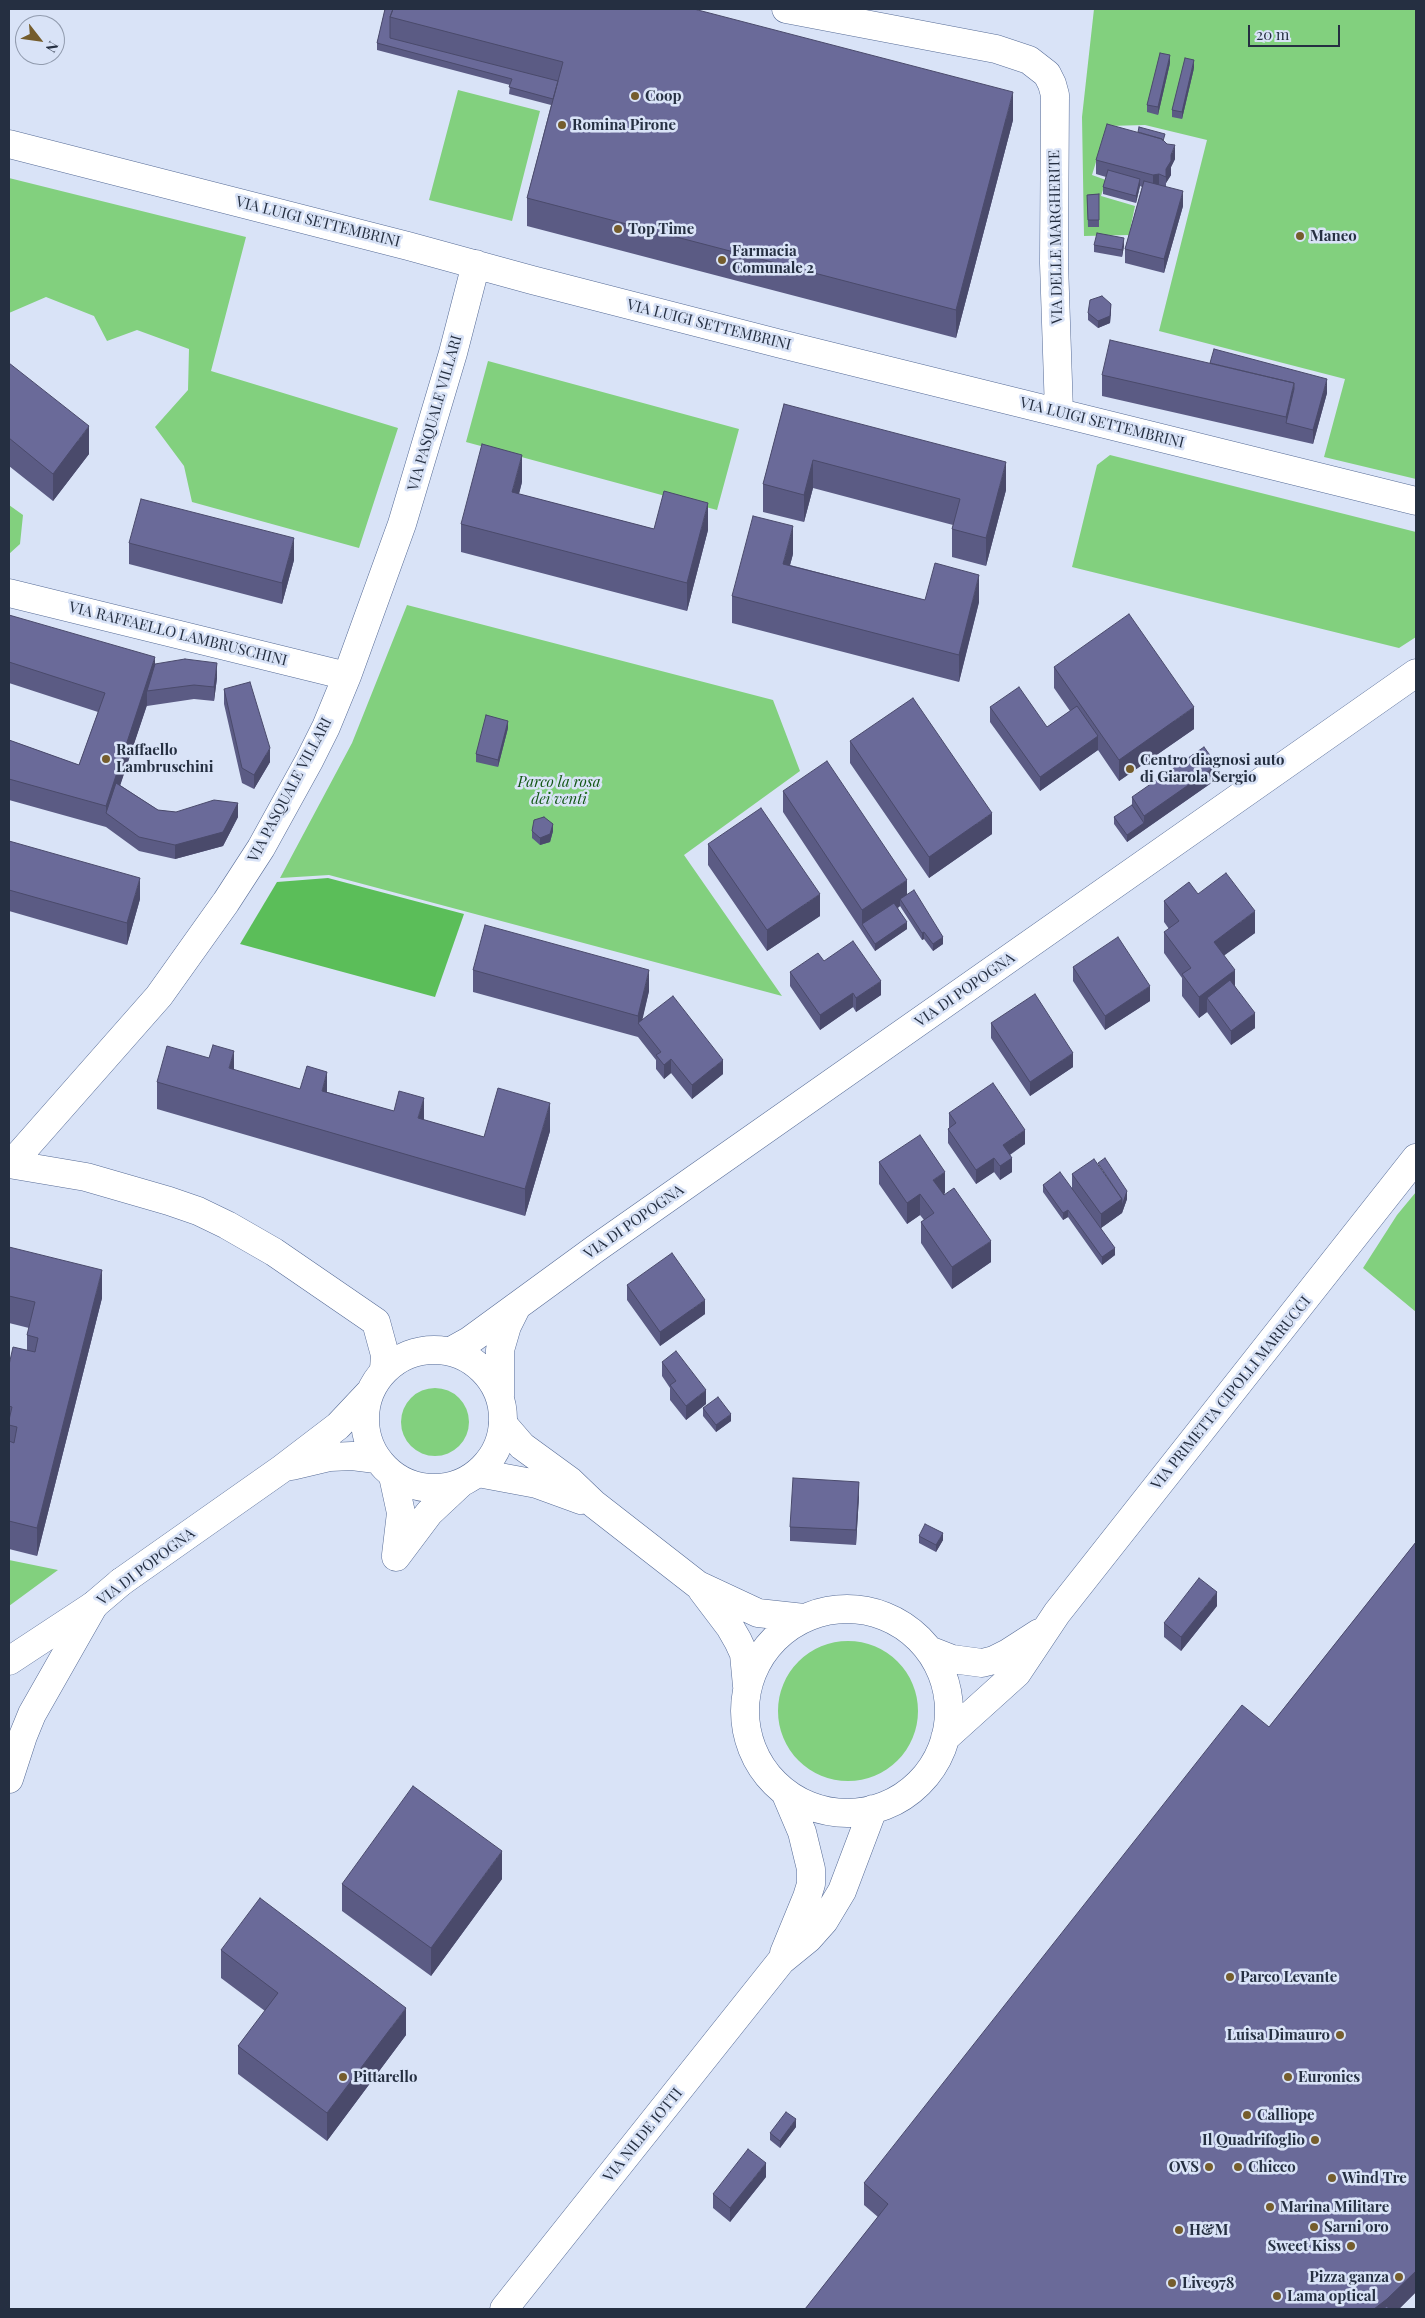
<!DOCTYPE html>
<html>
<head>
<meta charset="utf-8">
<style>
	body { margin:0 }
	#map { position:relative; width:1425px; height:2318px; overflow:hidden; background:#d9e3f7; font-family:"Playfair Display",serif }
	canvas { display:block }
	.frame { position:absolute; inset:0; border:10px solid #252f41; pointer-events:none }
	.north { position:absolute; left:15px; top:15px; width:50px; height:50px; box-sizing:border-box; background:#d9e3f7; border:1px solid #919bae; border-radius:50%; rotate:120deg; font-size:14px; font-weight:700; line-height:20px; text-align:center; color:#252f41 }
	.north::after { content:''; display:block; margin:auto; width:18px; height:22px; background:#755d2d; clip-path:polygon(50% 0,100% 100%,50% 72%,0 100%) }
	.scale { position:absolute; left:1248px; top:25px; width:92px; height:22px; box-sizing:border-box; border:2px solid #252f41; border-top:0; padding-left:6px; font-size:15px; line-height:18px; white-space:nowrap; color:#252f41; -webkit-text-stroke:4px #d9e3f7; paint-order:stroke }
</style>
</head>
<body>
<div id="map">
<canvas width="1425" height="2318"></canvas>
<div class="frame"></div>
<div class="north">N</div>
<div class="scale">20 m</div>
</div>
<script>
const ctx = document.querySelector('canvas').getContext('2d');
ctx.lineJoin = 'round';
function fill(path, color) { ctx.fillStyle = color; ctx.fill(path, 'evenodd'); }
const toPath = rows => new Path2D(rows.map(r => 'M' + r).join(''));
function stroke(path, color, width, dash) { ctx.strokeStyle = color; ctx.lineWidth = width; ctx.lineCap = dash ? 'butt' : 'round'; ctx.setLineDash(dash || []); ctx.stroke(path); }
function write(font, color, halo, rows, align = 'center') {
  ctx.font = font + ' "Playfair Display",serif'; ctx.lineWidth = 5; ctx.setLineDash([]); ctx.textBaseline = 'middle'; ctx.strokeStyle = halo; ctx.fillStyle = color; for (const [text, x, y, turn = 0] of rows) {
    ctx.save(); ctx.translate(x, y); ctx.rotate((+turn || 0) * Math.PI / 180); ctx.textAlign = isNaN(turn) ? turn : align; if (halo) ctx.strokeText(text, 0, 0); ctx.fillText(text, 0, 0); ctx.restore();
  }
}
const green = toPath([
	[1094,9,1416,9,1416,479,1324,457,1345,379,1159,331,1207,140,1145,125,1107,126,1092,175,1106,180,1101,196,1135,206,1129,235,1084,236,1082,117],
	[458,90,540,111,512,221,429,200],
	[9,178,246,237,211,371,398,428,359,548,192,502,184,466,155,427,188,390,189,349,137,330,107,341,94,316,46,297,9,313],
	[488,361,739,429,717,510,466,442],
	[1110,455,1416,532,1416,637,1399,648,1072,567,1097,465],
	[9,505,23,515,20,544,9,554],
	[407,605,773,700,800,771,684,855,782,996,329,875,280,878,352,743],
	[1416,1192,1416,1312,1363,1268,1397,1215],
	'401 1422a34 34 0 1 1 68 0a34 34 0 1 1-68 0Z',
	[9,1560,58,1570,9,1606],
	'778 1711a70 70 0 1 1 140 0a70 70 0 1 1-140 0Z'
]);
const forest = toPath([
	[328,878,464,914,435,997,240,944,277,882]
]);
const street = toPath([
	[786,9,996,49,1029,60,1047,74,1052,84,1055,95,1054,263,1059,412],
	[9,144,408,246,532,280,781,344,1416,501],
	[9,593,347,676],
	[9,1164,86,1177,169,1201,198,1211,227,1225,274,1252,376,1322,385,1355,384,1370],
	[11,1164,159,996,226,902,261,848,309,761,326,727,347,676,402,524,453,353,476,264],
	[503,1424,522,1446,570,1481,594,1504,698,1585,758,1613,804,1618],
	[478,1473,537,1484,581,1500],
	[393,1476,401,1513,396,1555],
	[396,1557,429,1513,460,1484],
	[702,1590,730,1627,738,1641,744,1654,747,1686],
	'745 1711a102 102 0 1 1 204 0a102 102 0 1 1-204 0Z',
	[929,1650,952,1659,982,1663,994,1660,1008,1653,1039,1633],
	[9,1661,94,1605,121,1582],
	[945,1738,1017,1673,1057,1613,1416,1158],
	[784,1953,807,1897,811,1884,811,1869,802,1832,785,1792],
	[504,2309,781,1961,808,1939,824,1921,842,1891,873,1809]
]);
const secondary = toPath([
	'365 1419a69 69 0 1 1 138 0a69 69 0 1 1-138 0Z',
	[451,1351,469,1341,595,1249,1416,673],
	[500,1396,500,1350,507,1326,516,1308],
	[292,1466,330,1457,352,1456,376,1459],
	[121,1582,283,1468,338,1426,369,1393],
	[9,1779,23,1736,32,1714,94,1605]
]);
const wall = toPath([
	[385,9,1013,120,956,338,527,226,527,198,551,105,509,94,510,85,377,50,377,43],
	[1170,63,1158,115,1147,112,1147,105],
	[1194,68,1182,119,1172,117,1172,110],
	[1165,141,1165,142,1175,159,1171,167,1171,175,1166,183,1166,187,1183,206,1164,273,1125,263,1125,249,1142,187,1140,186,1136,203,1103,194,1103,187,1106,177,1096,174,1096,160],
	[1099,194,1099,227,1088,227,1087,195],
	[1094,245,1124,246,1122,257,1094,252],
	[1111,311,1110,323,1098,328,1088,320,1088,313],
	[9,363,89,454,53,501,9,466],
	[1102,375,1327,393,1313,444,1102,396],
	[784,404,1006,490,986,566,952,557,952,529,953,525,813,488,804,522,763,512,763,484],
	[522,482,519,494,654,529,708,530,687,611,461,552,461,524],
	[129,543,294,560,282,604,129,564],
	[793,554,790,565,925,600,979,602,959,682,732,623,732,596],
	[9,615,155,664,217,678,214,701,194,699,147,706,147,705,120,785,158,810,176,812,238,817,223,846,175,859,139,851,106,827,9,800,9,740,79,765,98,712,9,683],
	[1054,667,1194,729,1119,781,1098,750,1040,791,990,722,990,707,1047,727,1070,711,1054,688],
	[224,689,270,762,254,789,242,783,224,704],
	[508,728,498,767,476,762,476,754],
	[850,741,992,834,929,878,850,763],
	[1217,779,1127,842,1114,824,1114,817,1132,805,1132,797],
	[783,791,907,894,943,944,933,951,924,939,922,940,900,906,898,908,907,929,875,951,783,812],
	[532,831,553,831,550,842,540,845,532,838],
	[9,841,140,899,127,945,9,911],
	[708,844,820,916,767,951,708,865],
	[1198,894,1255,933,1224,955,1235,986,1255,1028,1231,1045,1207,1012,1199,1018,1182,996,1182,978,1164,953,1164,932,1169,929,1164,922,1164,901],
	[824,961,881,995,856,1012,853,1007,820,1030,790,986,790,972],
	[1073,967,1150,1001,1105,1030,1073,981],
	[473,970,649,991,642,1019,723,1074,692,1099,671,1073,664,1079,656,1069,656,1060,638,1037,473,992],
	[991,1023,1073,1067,1030,1096,991,1038],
	[234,1070,300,1089,327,1092,484,1137,550,1131,525,1216,157,1109,157,1082],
	[949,1113,1025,1144,1010,1155,1012,1172,1000,1180,994,1172,976,1184,948,1143,948,1129,949,1128],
	[879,1162,945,1193,944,1194,991,1262,952,1289,921,1243,921,1222,924,1220,920,1215,907,1224,879,1184],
	[1072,1174,1127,1199,1122,1213,1101,1228,1115,1255,1102,1265,1068,1217,1063,1220,1043,1192,1043,1185,1072,1188],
	[9,1247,102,1298,37,1556,9,1549,9,1365,27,1350,27,1335,29,1328,9,1323],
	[627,1285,705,1314,660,1346,627,1300],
	[662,1362,706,1404,686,1420,670,1400,670,1388,662,1376],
	[703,1408,731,1421,716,1432,703,1416],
	[859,1496,856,1545,790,1541,790,1527],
	[919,1536,943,1540,936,1552,919,1543],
	[1416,1542,1416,2292,1399,2309,805,2309,878,2217,864,2205,864,2183,1269,1727],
	[1217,1606,1181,1651,1164,1637,1164,1623],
	[502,1879,431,1976,342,1911,342,1884],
	[221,1950,406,2035,327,2141,238,2074,238,2046,265,2011,221,1978],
	[796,2127,780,2148,770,2140,770,2133],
	[766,2177,730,2222,713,2208,713,2194]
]);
const shadedWall = toPath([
	[1170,55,1170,63,1158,115,1158,107],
	[1194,60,1194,68,1182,119,1182,112],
	[1013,92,1013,120,956,338,956,310],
	[1175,145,1175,159,1171,167,1171,175,1166,183,1166,191,1166,169],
	[1159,174,1159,189,1153,190,1153,175],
	[1140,179,1140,186,1136,203,1136,196],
	[1183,191,1183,206,1164,273,1164,259],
	[1124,238,1124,246,1122,257,1122,250],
	[1111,304,1111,311,1110,323,1098,328,1098,321],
	[1327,379,1327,393,1313,444,1313,430],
	[1294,383,1294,404,1286,423,1286,417],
	[89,426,89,454,53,501,53,474],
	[522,455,522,482,512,520,512,492],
	[813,460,813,488,804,522,804,495],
	[1006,462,1006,490,986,566,986,538],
	[708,503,708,530,687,611,687,583],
	[793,526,793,554,783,591,783,564],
	[294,538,294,560,282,604,282,583],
	[979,575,979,602,959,682,959,655],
	[155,657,155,678,147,691,147,705,110,816,106,813,106,806],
	[217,663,217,678,214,701,214,687],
	[1194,707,1194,729,1119,781,1119,760],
	[508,721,508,728,498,767,498,760],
	[1098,736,1098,750,1040,791,1040,777],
	[270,748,270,762,254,789,254,775],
	[1217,765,1217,779,1144,830,1144,816],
	[238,803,238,817,223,846,175,859,175,845],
	[992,813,992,834,929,878,929,857],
	[1144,823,1144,830,1127,842,1127,835],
	[553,824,553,831,550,842,540,845,540,838],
	[140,878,140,899,127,945,127,923],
	[907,880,907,902,900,899,900,906,866,929,862,924,862,910],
	[820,894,820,916,767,951,767,930],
	[1255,911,1255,933,1214,963,1214,942],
	[907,922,907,929,875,951,875,944],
	[924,932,924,939,922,940,922,933],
	[943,937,943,944,933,951,933,944],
	[649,970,649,991,641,1026,638,1023,638,1016],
	[1235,970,1235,991,1207,998,1207,1012,1199,1018,1199,997],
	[881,981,881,995,856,1012,856,998],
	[1150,986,1150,1001,1105,1030,1105,1016],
	[853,993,853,1007,820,1030,820,1015],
	[1255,1013,1255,1028,1231,1045,1231,1031],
	[234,1051,234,1079,229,1068],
	[1073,1053,1073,1067,1030,1096,1030,1082],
	[671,1059,671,1073,664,1079,664,1065],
	[723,1060,723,1074,692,1099,692,1085],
	[327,1072,327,1100,322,1091],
	[424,1098,424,1126,418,1118],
	[550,1103,550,1131,525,1216,525,1189],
	[1025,1130,1025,1144,1003,1159,1003,1145],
	[994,1158,994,1172,976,1184,976,1170],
	[1012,1158,1012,1172,1000,1180,1000,1166],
	[945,1172,945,1193,933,1201,933,1180],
	[1127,1191,1127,1199,1122,1213,1101,1228,1101,1214],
	[920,1194,920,1215,907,1224,907,1203],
	[1068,1210,1068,1217,1063,1220,1063,1213],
	[991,1241,991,1262,952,1289,952,1267],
	[1115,1248,1115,1255,1102,1265,1102,1257],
	[102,1270,102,1298,37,1556,37,1528],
	[705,1300,705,1314,660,1346,660,1332],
	[706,1390,706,1404,686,1420,686,1406],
	[731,1414,731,1421,716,1432,716,1425],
	[859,1482,859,1496,856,1545,856,1530],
	[943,1533,943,1540,936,1552,936,1545],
	[1217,1592,1217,1606,1181,1651,1181,1637],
	[502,1851,502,1879,431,1976,431,1948],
	[406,2008,406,2035,327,2141,327,2113],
	[796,2119,796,2127,780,2148,780,2141],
	[766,2163,766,2177,730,2222,730,2208],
	[1416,2271,1416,2292,1399,2309,1374,2309]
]);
const building = toPath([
	[385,9,393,9,390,17,390,38,558,81,553,99,509,87,512,79,377,43,385,9],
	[393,9,694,9,1013,92,956,310,527,198,563,62,390,17,393,9],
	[1160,53,1170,55,1158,107,1147,105,1160,53],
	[1185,58,1194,60,1182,112,1172,110,1185,58],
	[1107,124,1162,139,1167,144,1175,145,1171,155,1171,161,1166,169,1166,177,1159,174,1153,175,1096,160,1107,124],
	[1139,127,1165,134,1163,141,1162,139,1138,132,1139,127],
	[1108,170,1140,179,1136,196,1103,187,1108,170],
	[1144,181,1183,191,1164,259,1125,249,1144,181],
	[1099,194,1099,220,1088,220,1087,195,1099,194],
	[1097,233,1124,238,1122,250,1094,245,1097,233],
	[1102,296,1111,304,1110,316,1098,321,1088,313,1090,300,1102,296],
	[1110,340,1294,383,1286,417,1102,375,1110,340],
	[1214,349,1327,379,1313,430,1286,423,1294,389,1294,383,1210,363,1214,349],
	[9,363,89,426,53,474,9,438,9,363],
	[784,404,1006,462,986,538,952,529,960,499,813,460,804,495,763,484,784,404],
	[482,444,522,455,512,492,654,529,664,491,708,503,687,583,461,524,482,444],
	[141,499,294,538,282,583,129,543,141,499],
	[753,516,793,526,783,564,925,600,935,563,979,575,959,655,732,596,753,516],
	[1129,614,1194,707,1119,760,1054,667,1129,614],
	[9,615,155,657,106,806,9,779,9,740,79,765,105,693,9,662,9,615],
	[185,659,217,663,214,687,194,685,147,691,155,664,185,659],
	[250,682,270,748,254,775,242,768,224,689,250,682],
	[1019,687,1047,727,1077,706,1098,736,1040,777,990,707,1019,687],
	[913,698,992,813,929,857,850,741,913,698],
	[486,715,508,721,498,760,476,754,486,715],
	[1204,747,1217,765,1144,816,1132,797,1204,747],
	[827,761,907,880,862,910,783,791,827,761],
	[116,783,158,810,176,812,214,800,238,803,223,832,175,845,139,837,106,813,116,783],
	[1132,805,1144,823,1127,835,1114,817,1132,805],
	[761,808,820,894,767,930,708,844,761,808],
	[544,817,553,824,550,834,540,838,532,831,534,820,544,817],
	[9,841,140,878,127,923,9,890,9,841],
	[1226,873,1255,911,1214,942,1235,970,1199,997,1182,974,1191,968,1164,932,1179,921,1164,901,1189,882,1198,894,1226,873],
	[914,890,943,937,933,944,924,932,922,933,900,899,914,890],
	[894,903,907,922,875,944,862,924,894,903],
	[485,925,649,970,638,1016,473,970,485,925],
	[1118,937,1150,986,1105,1016,1073,967,1118,937],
	[853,941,881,981,856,998,853,993,820,1015,790,972,818,953,824,961,853,941],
	[1230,980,1255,1013,1231,1031,1207,998,1230,980],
	[1035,994,1073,1053,1030,1082,991,1023,1035,994],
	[673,996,723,1060,692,1085,671,1059,664,1065,656,1055,661,1052,638,1023,673,996],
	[213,1045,234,1051,229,1068,300,1089,307,1066,327,1072,322,1091,394,1111,399,1091,424,1098,418,1118,484,1137,498,1088,550,1103,525,1189,157,1082,167,1046,209,1058,213,1045],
	[993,1083,1025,1130,1003,1145,1012,1158,1000,1166,994,1158,976,1170,948,1129,956,1123,949,1113,993,1083],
	[920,1135,945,1172,933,1180,944,1195,954,1188,991,1241,952,1267,921,1222,934,1213,920,1194,907,1203,879,1162,920,1135],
	[1105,1158,1127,1191,1122,1206,1122,1199,1098,1163,1105,1158],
	[1094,1159,1122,1199,1101,1214,1072,1174,1094,1159],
	[1060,1172,1115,1248,1102,1257,1068,1210,1063,1213,1043,1185,1060,1172],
	[9,1247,102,1270,37,1528,9,1521,9,1441,14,1443,17,1427,9,1425,9,1420,12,1407,9,1406,9,1365,13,1347,35,1352,38,1338,27,1335,35,1302,9,1296,9,1247],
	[672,1253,705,1300,660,1332,627,1285,672,1253],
	[676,1351,706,1390,686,1406,670,1385,676,1381,662,1362,676,1351],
	[718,1397,731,1414,716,1425,703,1408,718,1397],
	[793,1478,859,1482,856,1530,790,1527,793,1478],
	[925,1524,943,1533,936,1545,919,1536,925,1524],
	[1416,1542,1416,2271,1387,2299,1374,2309,805,2309,888,2204,864,2183,1242,1705,1269,1727,1416,1542],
	[1199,1578,1217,1592,1181,1637,1164,1623,1199,1578],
	[413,1786,502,1851,431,1948,342,1884,413,1786],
	[260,1898,406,2008,327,2113,238,2046,278,1993,221,1950,260,1898],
	[786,2112,796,2119,780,2141,770,2133,786,2112],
	[748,2149,766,2163,730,2208,713,2194,748,2149],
	[1387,2306,1389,2309,1383,2309,1387,2306]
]);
const markers = [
	[635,96,5,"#755d2d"],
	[562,125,5,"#755d2d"],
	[618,229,5,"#755d2d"],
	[1300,236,5,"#755d2d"],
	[722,260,5,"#755d2d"],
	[106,759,5,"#755d2d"],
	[1130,769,5,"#755d2d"],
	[1230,1977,5,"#755d2d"],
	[1340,2035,5,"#755d2d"],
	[343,2077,5,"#755d2d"],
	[1288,2077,5,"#755d2d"],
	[1247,2115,5,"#755d2d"],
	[1315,2140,5,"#755d2d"],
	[1209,2167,5,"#755d2d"],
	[1238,2167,5,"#755d2d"],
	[1332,2178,5,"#755d2d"],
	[1270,2207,5,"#755d2d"],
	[1314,2227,5,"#755d2d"],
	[1179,2230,5,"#755d2d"],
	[1351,2246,5,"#755d2d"],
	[1399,2277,5,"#755d2d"],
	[1172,2283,5,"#755d2d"],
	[1277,2296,5,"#755d2d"]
];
const poiNames = [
	["Coop",645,96],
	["Romina Pirone",572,125],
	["Top Time",628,229],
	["Maneo",1310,236],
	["Farmacia",732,251],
	["Comunale 2",732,268],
	["Raffaello",116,750],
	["Lambruschini",116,767],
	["Centro diagnosi auto",1140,760],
	["di Giarola Sergio",1140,777],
	["Parco Levante",1240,1977],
	["Luisa Dimauro",1330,2035,"right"],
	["Pittarello",353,2077],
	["Euronics",1298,2077],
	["Calliope",1257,2115],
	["Il Quadrifoglio",1305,2140,"right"],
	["OVS",1199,2167,"right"],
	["Chicco",1248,2167],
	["Wind Tre",1342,2178],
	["Marina Militare",1280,2207],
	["Sarni oro",1324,2227],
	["H&M",1189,2230],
	["Sweet Kiss",1341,2246,"right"],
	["Pizza ganza",1389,2277,"right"],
	["Live978",1182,2283],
	["Lama optical",1287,2296]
];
const streetNames = [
	["VIA LUIGI SETTEMBRINI",318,222,14],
	["VIA DELLE MARGHERITE",1056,237,-91],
	["VIA LUIGI SETTEMBRINI",709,325,14],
	["VIA PASQUALE VILLARI",435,413,-74],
	["VIA LUIGI SETTEMBRINI",1102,423,14],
	["VIA RAFFAELLO LAMBRUSCHINI",178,634,14],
	["VIA PASQUALE VILLARI",290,790,-62],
	["VIA DI POPOGNA",965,990,-35],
	["VIA DI POPOGNA",634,1222,-35],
	["VIA PRIMETTA CIPOLLI MARRUCCI",1231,1393,-51],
	["VIA DI POPOGNA",146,1567,-37],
	["VIA NILDE IOTTI",643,2135,-51]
];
const parkNames = [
	["Parco la rosa",559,782],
	["dei venti",559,799]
];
fill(green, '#82d07e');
fill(forest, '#5bbe59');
stroke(street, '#566b96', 29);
stroke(secondary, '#566b96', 29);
stroke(street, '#fff', 28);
stroke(secondary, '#fff', 28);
fill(wall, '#5b5b84');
fill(shadedWall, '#4a4a6b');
fill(building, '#6a6a99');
stroke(building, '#4a4a6b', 1);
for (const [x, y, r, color] of markers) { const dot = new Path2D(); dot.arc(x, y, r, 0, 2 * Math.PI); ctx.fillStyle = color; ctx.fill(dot); stroke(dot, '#d9e3f7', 2); }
write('bold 15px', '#252f41', '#d9e3f7', poiNames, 'left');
write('15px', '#252f41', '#d9e3f7', streetNames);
write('italic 15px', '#125614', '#d9e3f7', parkNames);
</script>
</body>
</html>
